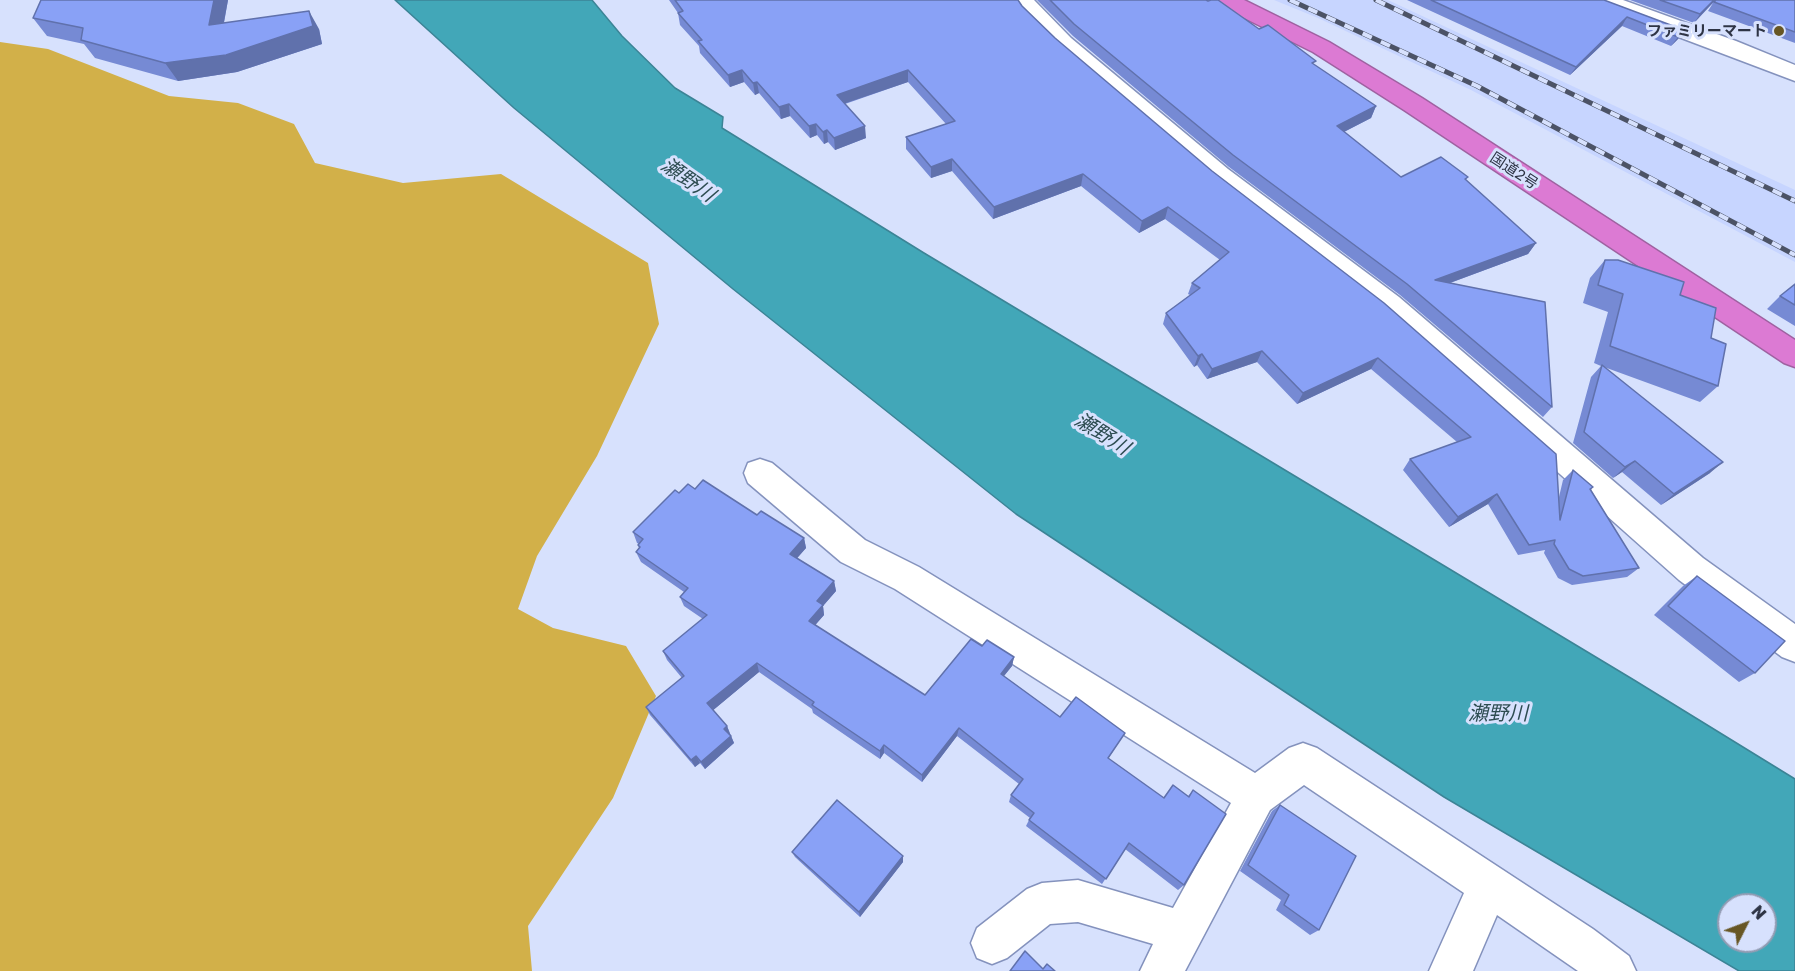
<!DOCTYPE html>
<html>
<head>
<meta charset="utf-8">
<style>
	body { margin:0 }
	#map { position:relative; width:1795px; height:971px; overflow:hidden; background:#d7e1fd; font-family:"Golos Text",sans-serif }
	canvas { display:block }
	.north { position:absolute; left:1717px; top:893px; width:60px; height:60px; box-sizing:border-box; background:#d7e1fd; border:2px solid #939cb3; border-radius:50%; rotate:48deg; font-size:16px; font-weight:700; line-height:24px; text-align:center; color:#2e3445 }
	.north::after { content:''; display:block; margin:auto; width:21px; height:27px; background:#675624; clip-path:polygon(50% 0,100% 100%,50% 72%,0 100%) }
</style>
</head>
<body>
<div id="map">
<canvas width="1795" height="971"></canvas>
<div class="north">N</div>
</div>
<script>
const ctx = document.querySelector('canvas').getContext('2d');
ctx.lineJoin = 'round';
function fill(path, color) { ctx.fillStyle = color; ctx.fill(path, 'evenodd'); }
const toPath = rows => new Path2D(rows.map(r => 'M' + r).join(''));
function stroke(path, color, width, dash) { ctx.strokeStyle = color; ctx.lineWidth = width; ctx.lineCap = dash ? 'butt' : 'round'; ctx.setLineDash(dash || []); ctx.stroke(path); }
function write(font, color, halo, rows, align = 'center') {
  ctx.font = font + ' "Golos Text","Noto Sans JP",sans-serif'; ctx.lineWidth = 6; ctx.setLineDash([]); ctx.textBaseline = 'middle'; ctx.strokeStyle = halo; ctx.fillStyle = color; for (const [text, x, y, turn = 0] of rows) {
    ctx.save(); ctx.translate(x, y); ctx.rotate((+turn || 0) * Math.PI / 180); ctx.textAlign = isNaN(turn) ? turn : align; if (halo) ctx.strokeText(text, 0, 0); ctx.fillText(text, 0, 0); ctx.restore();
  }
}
const built = toPath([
	[1274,0,1388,0,1795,190,1795,262,1471,90,1318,18]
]);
const forest = toPath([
	[0,42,48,49,169,96,238,103,294,124,315,163,403,183,501,174,648,263,659,324,597,456,537,556,518,609,553,628,626,646,656,696,613,798,528,926,532,971,0,971]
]);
const water = toPath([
	[395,0,592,0,622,36,675,88,723,117,722,128,924,253,1634,680,1795,779,1795,971,1739,971,1444,797,1016,514,733,289,514,108,395,0],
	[1729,905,1765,905,1765,941,1729,941,1729,905]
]);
const minor = toPath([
	[1012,0,1034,0,1071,38,1228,169,1399,297,1703,558,1795,624,1795,662,1782,657,1679,580,1379,313,1210,181,1055,48,1022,16,1012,0],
	[1591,0,1623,0,1736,41,1795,65,1795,81,1594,5,1591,0],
	[760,459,772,463,865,540,919,567,1255,773,1289,748,1303,743,1317,748,1593,929,1629,956,1636,971,1578,971,1497,915,1473,971,1429,971,1464,893,1304,785,1270,810,1185,971,1140,971,1153,944,1078,922,1050,924,1007,958,992,964,977,958,971,943,977,928,1027,889,1042,883,1078,880,1173,908,1231,803,895,589,841,562,748,483,744,473,748,463,760,459]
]);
const highway = toPath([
	[1215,0,1244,0,1329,42,1422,98,1795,340,1795,367,1784,363,1404,110,1313,52,1218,5,1215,0]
]);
const rail = toPath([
	[1290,0,1477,86,1795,255],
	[1376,0,1795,201]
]);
const wall = toPath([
	[228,0,224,23,319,29,322,44,237,72,178,81,95,58,84,44,47,36,33,18],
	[669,0,1018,0,1022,6,1055,38,1559,497,1563,480,1573,470,1593,487,1591,490,1639,568,1627,577,1572,585,1558,578,1544,553,1545,550,1518,555,1488,504,1449,527,1403,470,1410,459,1457,442,1371,369,1297,404,1257,362,1207,379,1197,365,1194,367,1163,324,1166,313,1190,295,1188,294,1192,283,1220,260,1165,219,1139,233,1081,186,993,219,952,171,931,178,906,149,906,137,946,124,908,82,845,104,866,138,835,150,828,142,824,144,817,135,810,138,790,116,781,119,759,93,755,95,744,82,730,87,700,53,699,46,680,25,678,13],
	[1037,0,1206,0,1259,29,1376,106,1371,118,1344,132,1401,177,1468,177,1466,180,1536,243,1528,254,1450,283,1552,407,1543,417,1400,295,1229,167,1073,36],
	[1407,0,1604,0,1684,30,1678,39,1671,46,1622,26,1570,75],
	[1630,0,1795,0,1795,43,1708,11,1713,3,1694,23],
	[1605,260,1680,295,1711,338,1718,386,1700,402,1604,367,1710,473,1661,505,1622,472,1613,478,1573,443,1591,377,1601,366,1594,363,1608,312,1583,303,1590,278],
	[1795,284,1795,326,1767,309,1780,296],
	[695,489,757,515,804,538,806,548,797,558,834,581,836,591,823,606,824,615,815,625,925,695,982,646,1014,657,1012,666,1004,676,1060,717,1125,733,1108,759,1163,798,1173,785,1188,796,1193,790,1184,885,1178,890,1125,849,1102,884,1026,826,1030,818,1009,802,1011,795,1019,784,957,736,922,782,884,753,880,759,813,713,812,709,759,672,713,710,727,726,734,743,705,769,700,763,695,767,650,715,646,707,682,678,667,660,663,651,703,619,684,606,680,597,684,592,641,562,636,552,639,548,638,545,639,544,637,543,633,532,679,493],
	[1697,576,1755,673,1739,682,1654,615,1683,586],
	[1280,805,1319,930,1310,935,1276,910,1281,900,1240,871,1272,811],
	[792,852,903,862,860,917,795,857]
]);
const shadedWall = toPath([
	[214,0,228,0,220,43,209,25],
	[1714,0,1715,0,1694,23,1700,14],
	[309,11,319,29,322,44,237,72,178,81,165,63],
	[1627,17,1622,26,1570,75,1576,67],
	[1684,30,1678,39,1671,46,1678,37],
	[742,70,744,82,730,87,728,75],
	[908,70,908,82,837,106,837,95],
	[757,82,759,93,755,95,753,83],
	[789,104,790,116,781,119,779,107],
	[1376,106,1371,118,1332,138,1337,126],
	[816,124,817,135,810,138,809,126],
	[865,126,866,138,835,150,834,138],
	[827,130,828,142,824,144,823,132],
	[952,159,952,171,931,178,931,167],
	[1083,174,1081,186,993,219,994,207],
	[1168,207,1165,219,1139,233,1142,221],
	[1536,243,1528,254,1428,291,1435,280],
	[1262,351,1257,362,1207,379,1212,369],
	[1202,354,1197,365,1194,367,1198,356],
	[1378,358,1371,369,1297,404,1303,393],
	[1635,461,1622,472,1613,478,1625,467],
	[1723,462,1710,473,1661,505,1674,494],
	[1497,494,1488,504,1449,527,1458,517],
	[804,538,806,548,792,564,790,554],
	[834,581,836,591,823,606,824,615,811,630,809,621,817,601],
	[1014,657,1012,666,999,682,1001,674],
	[757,663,759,672,711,712,707,703],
	[727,726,730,734,727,737,724,729],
	[959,728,957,736,922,782,922,775],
	[731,736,734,743,705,769,701,762],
	[884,745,884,753,880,759,880,751],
	[696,756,700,763,695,767,691,760],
	[903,856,903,862,860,917,859,912]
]);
const building = toPath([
	[41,0,214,0,209,25,309,11,313,26,226,55,165,63,81,40,83,28,33,18,41,0],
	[675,0,1018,0,1022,6,1055,38,1212,171,1384,303,1556,454,1560,520,1573,470,1593,487,1590,489,1639,568,1583,576,1569,569,1554,544,1555,540,1529,545,1497,494,1458,517,1410,459,1471,437,1378,358,1303,393,1262,351,1212,369,1202,354,1198,356,1166,313,1200,288,1192,283,1229,252,1168,207,1142,221,1083,174,994,207,952,159,931,167,906,137,955,121,908,70,837,95,865,126,834,138,827,130,823,132,816,124,809,126,789,104,779,107,757,82,753,83,742,70,728,75,698,41,702,40,678,13,683,11,675,0],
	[1050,0,1206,0,1208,1,1211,0,1218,0,1259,29,1268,25,1316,61,1312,63,1376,106,1337,126,1401,177,1441,157,1468,177,1465,179,1536,243,1435,280,1545,302,1552,407,1407,284,1233,155,1074,24,1050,0],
	[1431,0,1604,0,1684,30,1678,37,1627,17,1576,67,1431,0],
	[1660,0,1714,0,1700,14,1660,0],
	[1716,0,1795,0,1795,32,1714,2,1716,0],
	[1605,260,1618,260,1684,282,1680,295,1716,308,1711,338,1726,344,1718,386,1610,346,1623,294,1598,285,1605,260],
	[1795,284,1795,305,1780,296,1795,284],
	[1602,365,1723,462,1674,494,1635,461,1625,467,1584,432,1602,365],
	[703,480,757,515,761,511,804,538,790,554,834,581,817,601,823,605,809,621,925,695,971,639,982,646,987,640,1014,657,1001,674,1060,717,1076,697,1125,733,1108,758,1164,798,1173,785,1189,797,1193,790,1226,814,1184,885,1129,843,1106,879,1029,820,1034,813,1011,795,1023,779,959,728,922,775,884,745,880,751,812,705,814,702,757,663,707,703,727,726,724,729,731,736,701,762,696,756,691,760,646,707,684,676,663,651,707,615,680,597,688,588,636,552,640,547,638,545,643,539,633,532,675,490,679,493,688,484,695,489,703,480],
	[1697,576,1785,641,1755,673,1668,606,1697,576],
	[837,800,903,856,859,912,792,852,837,800],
	[1280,805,1356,856,1319,930,1284,905,1289,895,1248,865,1280,805],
	[1025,951,1043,969,1047,964,1055,971,1010,971,1025,951]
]);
const markers = [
	[1779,31,6,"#675624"]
];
const farPoinames = [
	["ファミリーマート",1767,31]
];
const farStreetnames = [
	["国道2号",1514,171,33]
];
const waterNames = [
	["瀬野川",688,180,35],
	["瀬野川",1102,434,32],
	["瀬野川",1498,714]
];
fill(built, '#c7d5ff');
fill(forest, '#d2b049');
fill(water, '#42a7b8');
stroke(water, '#3c8496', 1.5);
stroke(minor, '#8492bd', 3);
stroke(highway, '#9f62a1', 3);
fill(minor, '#fff');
fill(highway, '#dc7ad3');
stroke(rail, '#4c5366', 5);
stroke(rail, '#d7e1fd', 4, [10]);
fill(wall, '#768ad4');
fill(shadedWall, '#6071ac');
fill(building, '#89a1f6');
stroke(building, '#6071ac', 1.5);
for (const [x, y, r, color] of markers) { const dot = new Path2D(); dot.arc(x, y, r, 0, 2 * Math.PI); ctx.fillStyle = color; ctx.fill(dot); stroke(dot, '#d7e1fd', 2); }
write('bold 15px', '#2e3445', '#d7e1fd', farPoinames, 'right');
write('15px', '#2e3445', '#d7e1fd', farStreetnames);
write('italic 20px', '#2e4d52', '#d7e1fd', waterNames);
</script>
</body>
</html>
